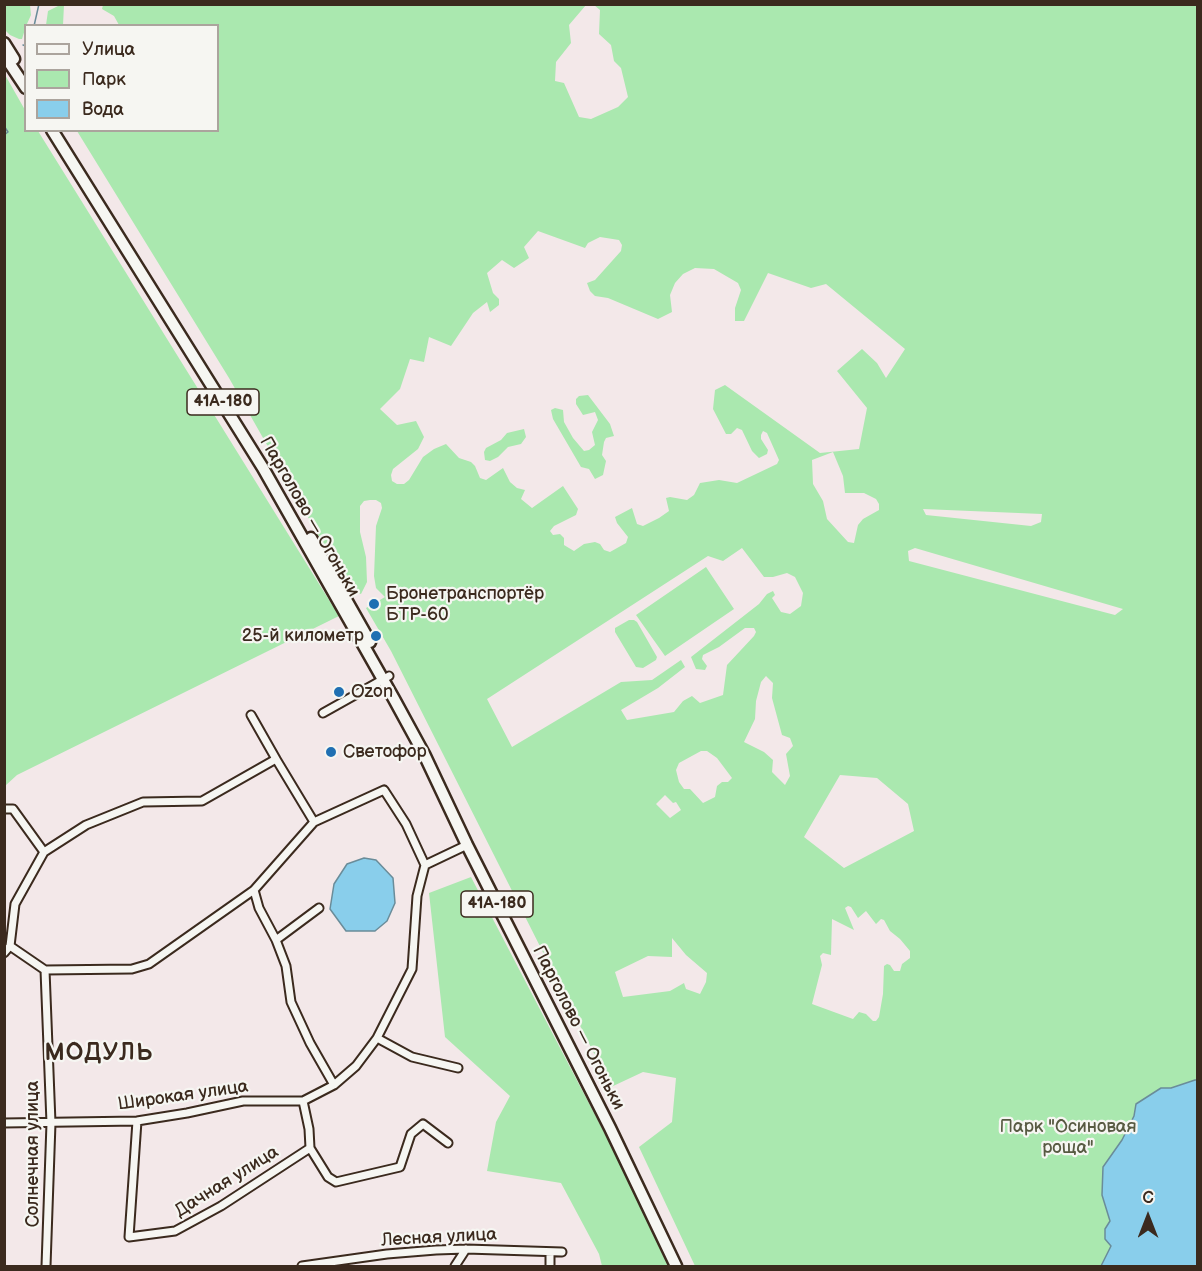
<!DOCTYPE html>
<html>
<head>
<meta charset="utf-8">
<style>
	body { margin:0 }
	#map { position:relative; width:1202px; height:1271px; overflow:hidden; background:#f3e8e9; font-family:"Balsamiq Sans",sans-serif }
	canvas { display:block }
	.frame { position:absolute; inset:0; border:6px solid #3b2a1e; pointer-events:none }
	.legend { position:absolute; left:24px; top:24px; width:195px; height:108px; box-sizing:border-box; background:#f6f6f2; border:2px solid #aba49d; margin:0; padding:8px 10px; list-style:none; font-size:18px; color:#3b2a1e }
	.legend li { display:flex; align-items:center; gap:12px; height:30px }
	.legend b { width:30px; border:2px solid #aba49d }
	.north { position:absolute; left:1118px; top:1187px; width:60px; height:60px; -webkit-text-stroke:4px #f6f6f2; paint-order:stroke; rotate:0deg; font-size:16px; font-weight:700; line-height:24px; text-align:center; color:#3b2a1e }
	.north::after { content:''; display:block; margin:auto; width:21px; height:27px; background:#3b2a1e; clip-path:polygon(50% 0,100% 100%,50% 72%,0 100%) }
</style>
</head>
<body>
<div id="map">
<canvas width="1202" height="1271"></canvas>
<div class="frame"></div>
<ul class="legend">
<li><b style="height:8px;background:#f6f6f2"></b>Улица</li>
<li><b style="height:16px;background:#aae8af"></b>Парк</li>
<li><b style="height:16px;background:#89ceeb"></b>Вода</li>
</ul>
<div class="north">С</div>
</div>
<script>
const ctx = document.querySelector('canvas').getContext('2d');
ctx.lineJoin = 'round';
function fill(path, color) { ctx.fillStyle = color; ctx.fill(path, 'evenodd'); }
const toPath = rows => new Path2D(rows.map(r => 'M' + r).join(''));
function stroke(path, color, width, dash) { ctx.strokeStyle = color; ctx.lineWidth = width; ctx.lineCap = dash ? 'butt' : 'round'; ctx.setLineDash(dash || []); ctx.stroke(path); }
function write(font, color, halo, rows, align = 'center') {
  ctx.font = font + ' "Balsamiq Sans",sans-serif'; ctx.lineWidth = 4.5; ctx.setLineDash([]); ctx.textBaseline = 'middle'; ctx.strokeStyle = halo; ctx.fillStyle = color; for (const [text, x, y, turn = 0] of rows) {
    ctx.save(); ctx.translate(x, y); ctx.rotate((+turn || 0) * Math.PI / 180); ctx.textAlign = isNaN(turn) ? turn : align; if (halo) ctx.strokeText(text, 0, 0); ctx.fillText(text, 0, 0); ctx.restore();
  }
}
const green = toPath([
	[4,5,30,5,31,15,26,26,22,39,19,39,10,35,5,30],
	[60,5,64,5,63,25,46,25,48,11],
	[103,5,586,5,569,25,571,43,556,62,555,81,564,83,579,117,591,119,618,107,628,97,621,68,614,61,611,45,599,34,600,10,594,5,1197,5,1197,1266,695,1266,639,1147,672,1122,676,1078,643,1072,611,1087,391,651,366,608,385,597,376,588,374,576,376,526,382,508,381,503,376,500,370,500,364,501,360,506,360,532,366,557,367,582,361,594,350,591,229,378,77,131,218,130,218,26,119,25,114,16,102,9],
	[538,231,585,248,588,243,600,237,619,240,622,245,621,251,595,280,587,283,590,291,595,296,608,298,658,319,672,312,670,295,675,283,683,274,695,268,714,269,738,283,741,290,735,308,735,321,744,321,768,273,811,288,826,284,905,349,886,378,877,363,862,349,837,371,867,408,859,449,820,453,725,385,715,390,713,409,726,434,731,434,737,428,742,430,752,451,759,458,767,454,768,450,761,439,761,435,763,431,767,433,779,460,777,464,737,483,719,480,700,483,694,495,687,500,670,497,666,498,669,511,659,518,643,526,637,524,632,508,615,517,617,523,628,537,626,543,610,552,604,550,600,544,595,542,584,544,574,551,564,545,564,538,560,534,553,535,550,531,554,526,576,515,578,509,563,486,532,508,521,499,525,490,517,488,510,482,503,468,486,480,480,478,475,466,471,462,459,458,446,444,434,449,423,457,409,480,404,484,397,484,392,481,391,475,393,469,418,449,424,437,416,421,397,425,380,409,400,389,410,359,424,362,429,337,451,346,473,313,487,302,490,312,499,305,499,299,493,293,487,273,502,260,514,268,529,258,524,247],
	[833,452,843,476,845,493,864,493,876,499,879,504,879,510,863,519,858,525,854,543,848,542,827,519,823,501,813,484,812,460],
	[923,509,1042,514,1041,522,1031,526,926,515],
	[742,548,764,577,773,577,787,573,795,577,803,593,801,606,790,614,781,612,772,598,775,595,773,591,767,594,759,604,691,657,696,669,705,670,707,666,702,659,703,655,719,647,745,628,754,628,756,632,754,636,727,665,723,695,700,703,692,696,683,701,674,712,627,720,621,710,658,688,685,667,681,660,652,680,621,682,512,747,487,699,708,556,723,561],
	[915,548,1123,609,1115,615,909,561,908,551],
	[766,676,773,683,772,698,782,735,790,738,793,746,786,754,790,776,785,785,772,772,773,760,764,752,744,742,755,719,756,701,761,682],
	[701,751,707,751,717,758,732,778,728,782,722,782,717,786,715,797,703,803,690,789,684,789,679,782,676,770,679,763],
	[840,775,877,778,908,804,914,831,844,868,804,837],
	[665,795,673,803,676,802,681,810,670,818,656,804],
	[848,906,851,907,858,918,866,911,876,924,881,919,884,920,890,931,900,939,910,951,910,958,902,964,900,971,894,971,890,965,887,964,884,966,883,994,879,1017,876,1021,873,1021,866,1014,859,1012,853,1019,812,1004,822,965,820,956,823,953,831,955,832,919,854,930,845,908],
	[672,938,686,955,707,973,706,982,700,994,686,989,684,983,670,991,623,997,615,972,648,956,672,957],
	[4,73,25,110,26,130,38,131,339,616,17,775,5,786],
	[588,395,610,424,614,436,606,438,604,442,602,455,606,461,603,475,595,479,589,469,581,467,553,419,551,410,555,408,563,410,564,422,573,438,584,451,589,450,595,445,592,432,598,420,595,412,583,415,576,404,576,399,579,396],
	[524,429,526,437,521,444,508,447,498,457,490,461,485,460,484,452,486,448,501,440,507,433],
	[706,567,734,609,665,656,636,615],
	[629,620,634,620,637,622,657,657,656,660,643,668,636,667,615,632,615,628],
	[471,877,619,1161,668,1266,602,1266,599,1254,561,1183,487,1171,496,1122,510,1096,445,1037,429,893]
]);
const water = toPath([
	[364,858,376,860,393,878,395,903,387,921,375,931,346,931,330,909,334,884,347,864,364,858],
	[1195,1080,1198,1080,1197,1266,1101,1266,1111,1246,1105,1239,1105,1229,1110,1221,1102,1195,1103,1167,1122,1140,1134,1116,1136,1104,1161,1088,1171,1088,1195,1080]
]);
const stream = toPath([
	[34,26,39,4],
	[23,45,26,46],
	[4,90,4,94],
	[4,126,8,132,4,135]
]);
const street = toPath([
	[323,713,389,676],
	[4,809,13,809,44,852],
	[425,865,467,845],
	[254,890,259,908,276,940,286,966,291,1002,310,1043,334,1085],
	[276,940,319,908],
	[10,946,45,970,132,969,149,964,254,890,314,822,276,759],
	[4,953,10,946,15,904,44,852,86,825,143,802,202,801,276,759,251,715],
	[45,970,51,1123,46,1266],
	[377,1038,412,1057,458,1068],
	[303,1101,309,1129,310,1148,328,1177,336,1182,400,1167,411,1134,423,1124,448,1143],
	[137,1121,129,1237,175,1231,221,1206,310,1148],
	[4,1123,137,1121,187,1113,243,1101,303,1101,334,1085,356,1066,377,1038,412,969,417,896,425,865,406,824,384,790,314,822],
	[302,1266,387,1254,436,1250,466,1249,562,1252],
	[455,1266,466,1249],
	[550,1266,550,1252]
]);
const primary = toPath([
	[4,43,14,59],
	[4,55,26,88],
	[52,130,263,468,394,699,424,754,467,845,610,1128,676,1266],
	[311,538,370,642]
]);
const markers = [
	[374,604,6,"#1f6fb2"],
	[376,636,6,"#1f6fb2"],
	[339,692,6,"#1f6fb2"],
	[331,752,6,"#1f6fb2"]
];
const shields = [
	[223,402,72],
	[497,904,72]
];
const shieldNames = [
	["41А-180",223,402],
	["41А-180",497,904]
];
const streetNames = [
	["Парголово — Огоньки",309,517,60],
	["Парголово — Огоньки",578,1028,63],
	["Широкая улица",183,1096,-8],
	["Солнечная улица",33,1154,-90],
	["Дачная улица",227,1182,-32],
	["Лесная улица",439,1238,-3]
];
const poiNames = [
	["Бронетранспортёр",386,594],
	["БТР-60",386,615],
	["25-й километр",364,636,"right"],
	["Ozon",351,692],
	["Светофор",343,752]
];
const parkNames = [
	["Парк \"Осиновая",1068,1127],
	["роща\"",1068,1148]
];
const districtNames = [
	["МОДУЛЬ",99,1054]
];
fill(green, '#aae8af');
fill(water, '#89ceeb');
stroke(water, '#6a8c99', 1.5);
stroke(stream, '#6a8c99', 1.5);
stroke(street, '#3b2a1e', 11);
stroke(primary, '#3b2a1e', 15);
stroke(street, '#f6f6f2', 7);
stroke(primary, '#f6f6f2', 10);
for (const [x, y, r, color] of markers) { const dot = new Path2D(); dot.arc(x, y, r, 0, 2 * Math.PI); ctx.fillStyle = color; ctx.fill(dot); stroke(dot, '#f6f6f2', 2); }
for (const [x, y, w] of shields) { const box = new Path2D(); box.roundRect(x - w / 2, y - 13, w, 26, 4.5); ctx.fillStyle = '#f6f6f2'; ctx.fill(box); stroke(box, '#3b2a1e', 1.5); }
write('bold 16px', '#3b2a1e', null, shieldNames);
write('18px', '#3b2a1e', '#f6f6f2', streetNames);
write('18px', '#3b2a1e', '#f6f6f2', poiNames, 'left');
write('18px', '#575a42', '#f6f6f2', parkNames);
ctx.letterSpacing = '1.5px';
write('bold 24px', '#3b2a1e', '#f6f6f2', districtNames);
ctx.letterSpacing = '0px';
</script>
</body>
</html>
